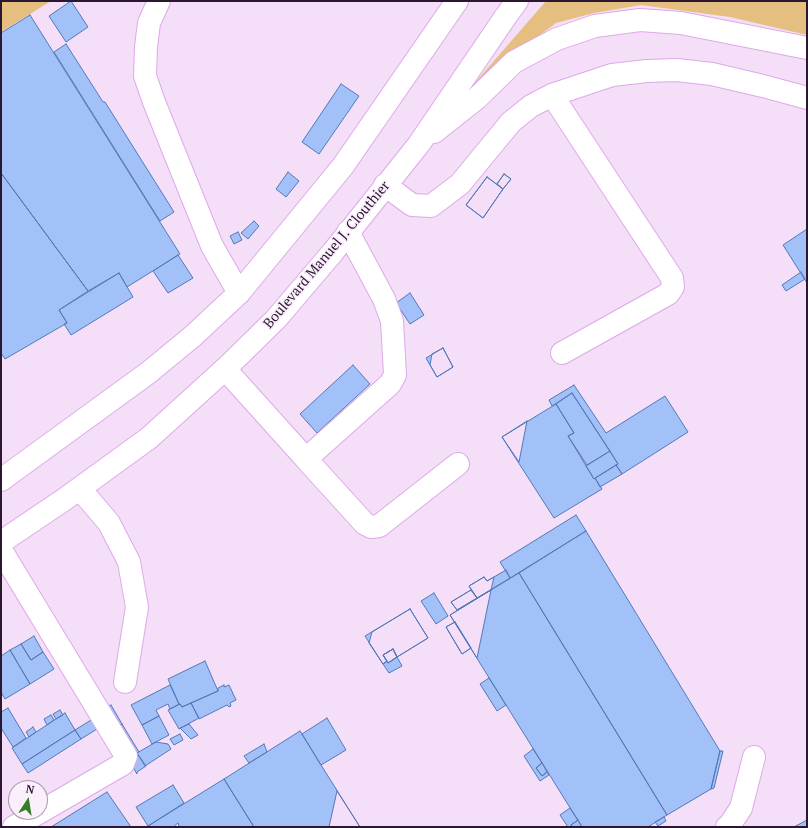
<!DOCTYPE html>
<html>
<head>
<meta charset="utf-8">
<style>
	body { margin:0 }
	#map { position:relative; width:808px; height:828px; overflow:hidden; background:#f4def8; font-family:"PT Serif",serif }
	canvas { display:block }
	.frame { position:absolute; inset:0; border:2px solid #2b172f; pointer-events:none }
	.north { position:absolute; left:8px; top:780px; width:40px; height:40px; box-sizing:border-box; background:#fbeffd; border:1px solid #a899ab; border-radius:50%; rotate:12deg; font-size:11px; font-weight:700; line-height:16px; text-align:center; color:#2b172f }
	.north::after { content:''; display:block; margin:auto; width:14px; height:18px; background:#337e26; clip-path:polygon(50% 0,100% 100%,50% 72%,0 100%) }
</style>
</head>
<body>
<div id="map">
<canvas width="808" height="828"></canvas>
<div class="frame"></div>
<div class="north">N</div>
</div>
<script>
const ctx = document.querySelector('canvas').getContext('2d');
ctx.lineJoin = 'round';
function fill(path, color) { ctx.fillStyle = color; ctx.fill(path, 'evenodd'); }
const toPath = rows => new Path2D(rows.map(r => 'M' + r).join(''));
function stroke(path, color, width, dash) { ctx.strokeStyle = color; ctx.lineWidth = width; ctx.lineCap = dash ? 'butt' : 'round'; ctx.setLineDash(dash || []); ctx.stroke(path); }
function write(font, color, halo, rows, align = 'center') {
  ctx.font = font + ' "PT Serif",serif'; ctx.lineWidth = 3.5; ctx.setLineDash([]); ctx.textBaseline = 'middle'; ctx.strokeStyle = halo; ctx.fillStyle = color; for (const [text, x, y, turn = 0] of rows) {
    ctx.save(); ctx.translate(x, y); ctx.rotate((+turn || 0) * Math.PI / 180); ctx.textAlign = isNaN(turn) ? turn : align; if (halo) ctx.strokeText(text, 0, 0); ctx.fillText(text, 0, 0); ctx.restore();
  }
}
const green = toPath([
	[1,1,51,1,1,32],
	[546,1,807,1,807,35,730,17,641,5,594,13,556,23,473,85]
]);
const building = toPath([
	[71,1,88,27,66,42,49,16,71,1],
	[30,15,180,254,127,287,119,273,88,291,1,173,1,33,30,15],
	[66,44,103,102,105,102,174,212,160,221,54,52,66,44],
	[341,84,359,96,319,154,302,142,341,84],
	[288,172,299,181,286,197,276,189,288,172],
	[1,173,88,291,59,310,67,323,5,359,1,353,1,173],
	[504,174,511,179,503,189,497,184,504,174],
	[504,174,511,179,503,189,497,184,504,174],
	[487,177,503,189,483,218,466,205,487,177],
	[487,177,503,189,483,218,466,205,487,177],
	[254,221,259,226,248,239,241,233,254,221],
	[807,229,807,283,783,245,807,229],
	[238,232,242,240,234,244,230,236,238,232],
	[178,255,193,278,168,293,153,271,178,255],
	[801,272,805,279,786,291,782,285,801,272],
	[119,273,133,297,71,335,64,324,67,323,66,321,59,310,119,273],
	[410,293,424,315,410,324,396,303,410,293],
	[443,348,453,367,437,377,430,365,432,354,443,348],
	[443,348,453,367,437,377,426,358,443,348],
	[353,365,370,384,317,433,300,414,353,365],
	[574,385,606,433,665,396,688,432,622,474,616,465,618,464,572,393,552,406,549,400,574,385],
	[572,393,610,451,587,465,568,436,574,433,556,404,572,393],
	[556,404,574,433,568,436,594,479,595,478,602,489,554,518,502,437,556,404],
	[527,421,519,462,502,437,527,421],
	[610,451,618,464,594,479,586,466,610,451],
	[616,465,622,474,600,487,595,478,616,465],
	[576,515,586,531,510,578,500,562,576,515],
	[586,531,720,751,711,789,667,815,519,573,586,531],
	[506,570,510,578,477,598,469,586,484,577,487,581,506,570],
	[519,573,667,815,648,827,582,827,450,615,519,573],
	[484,577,487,581,494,577,491,590,477,598,469,586,484,577],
	[471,590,477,598,457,610,451,602,471,590],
	[471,590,477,598,457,610,451,602,471,590],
	[491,590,477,658,450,615,491,590],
	[434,593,448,616,436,624,421,601,434,593],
	[410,609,428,638,397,657,393,649,383,655,387,661,383,664,369,643,372,632,410,609],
	[410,609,428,638,397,657,393,649,383,655,387,661,383,664,365,636,410,609],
	[455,622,471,648,462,654,446,627,455,622],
	[455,622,471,648,462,654,446,627,455,622],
	[34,636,43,652,31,660,21,644,34,636],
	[21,644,31,660,43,652,54,669,30,684,10,650,21,644],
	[393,649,397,657,388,663,383,655,393,649],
	[393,649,397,657,388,663,383,655,393,649],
	[10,650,30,684,5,699,1,692,1,656,10,650],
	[397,657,402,666,389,673,383,664,387,661,388,663,397,657],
	[205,661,218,691,182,707,180,704,179,704,168,679,205,661],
	[489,678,506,705,497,711,480,684,489,678],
	[170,685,179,704,170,709,168,704,156,710,159,716,142,725,131,705,170,685],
	[224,685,224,687,229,685,236,700,230,703,231,706,229,707,227,705,199,719,191,703,218,691,218,688,224,685],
	[191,703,199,718,179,729,168,710,180,704,182,707,191,703],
	[111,705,122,724,112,731,100,712,111,705],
	[8,708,26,738,13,747,1,728,1,712,8,708],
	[60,710,63,715,56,719,53,714,60,710],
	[65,713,75,730,22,764,12,748,65,713],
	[51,715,54,720,47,725,44,719,51,715],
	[99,715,105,724,81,739,75,730,99,715],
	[159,716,169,735,152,744,142,725,159,716],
	[327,718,346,750,321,765,302,734,327,718],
	[122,724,139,752,137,753,146,766,137,772,137,774,112,731,122,724],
	[189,724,198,735,191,739,180,728,189,724],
	[33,727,36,732,29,737,26,732,33,727],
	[75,730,81,739,28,773,22,764,75,730],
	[300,731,321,765,360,827,254,827,224,779,300,731],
	[180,734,183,740,174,745,170,739,180,734],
	[156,742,168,744,171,749,145,766,137,753,156,742],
	[264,744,267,752,249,763,244,756,264,744],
	[533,749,542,763,536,768,542,776,547,772,549,775,540,781,524,756,533,749],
	[720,751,723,751,714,788,711,789,720,751],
	[542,763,547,772,542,776,536,768,542,763],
	[224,779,254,827,178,827,179,826,178,823,173,827,149,827,148,826,224,779],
	[173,785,184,803,148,826,136,807,173,785],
	[337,791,360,827,329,827,337,791],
	[107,792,131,827,51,827,107,792],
	[570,808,578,820,571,825,572,827,568,827,560,815,570,808],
	[664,817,666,821,658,826,655,822,664,817],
	[578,820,582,827,572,827,571,825,578,820],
	[807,820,807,827,794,827,807,820]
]);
const minor = toPath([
	[159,1,149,23,146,47,145,76,154,102,212,246,239,293],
	[552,95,672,278,673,287,668,294,562,353],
	[385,185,412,205,431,206,460,184,511,122,531,106,552,95,612,75,647,71,677,70,712,74,763,86,807,98],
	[225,369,306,459,390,384,395,375,392,321,384,299,348,232],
	[306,459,365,524,371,527,379,526,458,464],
	[80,489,109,523,129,562,137,607,125,682],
	[1,550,126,756,123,764,40,812],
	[14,827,40,812],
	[727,827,729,826,741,808,754,757]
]);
const major = toPath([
	[434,132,477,98,514,62,557,39,595,26,640,20,681,23,807,48],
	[1,480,148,373,193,336,239,293,343,166,457,1],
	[1,542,65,499,149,438,225,369,276,319,333,252,419,144,506,16,517,1]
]);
const streetNames = [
	["Boulevard Manuel J. Clouthier",327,255,-50]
];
fill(green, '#e4bf80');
fill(building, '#a1c1f8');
stroke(building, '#5478b7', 1);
stroke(minor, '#dea9e9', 24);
stroke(major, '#dea9e9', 24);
stroke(minor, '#fff', 22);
stroke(major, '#fff', 22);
write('14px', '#2b172f', '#fbeffd', streetNames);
</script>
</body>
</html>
